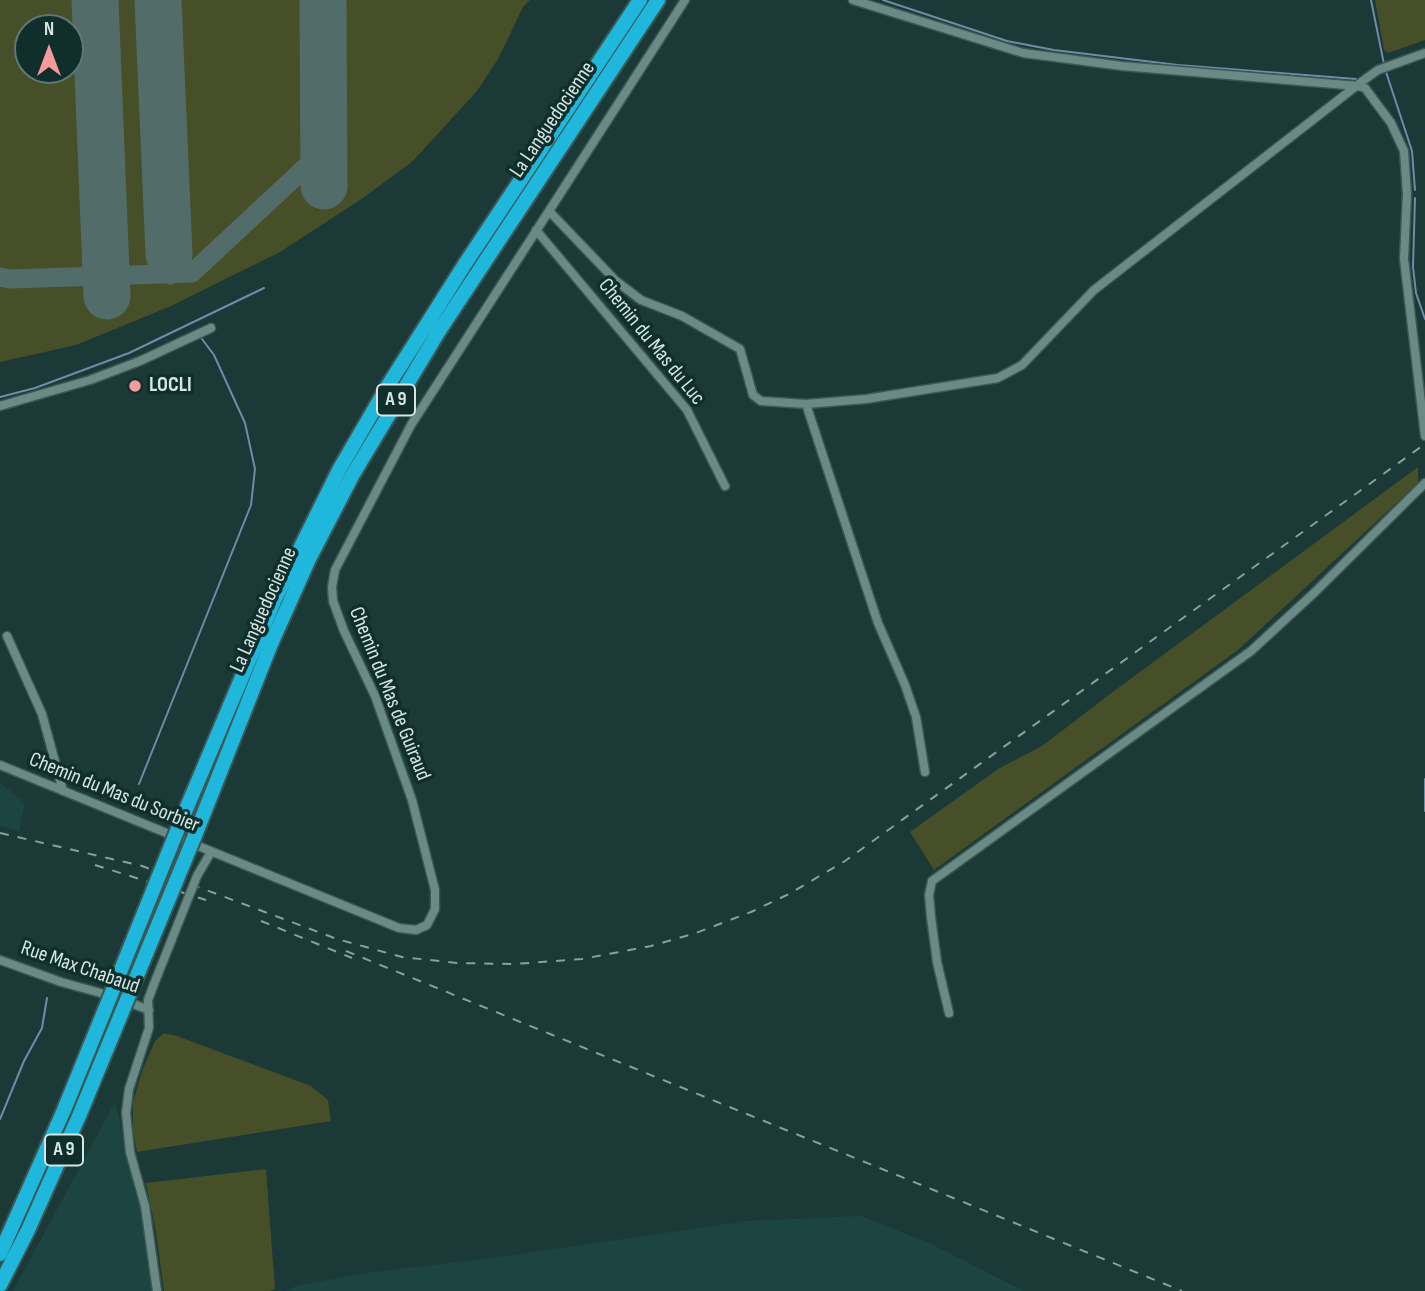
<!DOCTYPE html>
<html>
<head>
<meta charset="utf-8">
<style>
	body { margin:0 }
	#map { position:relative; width:1425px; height:1291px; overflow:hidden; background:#1b3936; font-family:"Sofia Sans Condensed",sans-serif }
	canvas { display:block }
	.north { position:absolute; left:14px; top:14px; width:70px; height:70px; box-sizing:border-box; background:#102f2c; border:2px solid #5f7875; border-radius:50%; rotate:0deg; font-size:19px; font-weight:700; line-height:28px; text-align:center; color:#d5e6e3 }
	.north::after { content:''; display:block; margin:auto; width:24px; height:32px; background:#f59b9c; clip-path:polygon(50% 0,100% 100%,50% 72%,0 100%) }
</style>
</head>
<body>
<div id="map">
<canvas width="1425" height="1291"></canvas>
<div class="north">N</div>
</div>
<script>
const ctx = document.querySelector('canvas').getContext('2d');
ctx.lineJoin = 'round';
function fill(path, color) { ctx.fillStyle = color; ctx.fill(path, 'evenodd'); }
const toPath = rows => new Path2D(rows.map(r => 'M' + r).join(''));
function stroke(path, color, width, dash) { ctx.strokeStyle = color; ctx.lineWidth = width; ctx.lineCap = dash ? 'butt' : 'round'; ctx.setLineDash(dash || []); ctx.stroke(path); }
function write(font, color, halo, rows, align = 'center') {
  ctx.font = font + ' "Sofia Sans Condensed",sans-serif'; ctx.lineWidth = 7; ctx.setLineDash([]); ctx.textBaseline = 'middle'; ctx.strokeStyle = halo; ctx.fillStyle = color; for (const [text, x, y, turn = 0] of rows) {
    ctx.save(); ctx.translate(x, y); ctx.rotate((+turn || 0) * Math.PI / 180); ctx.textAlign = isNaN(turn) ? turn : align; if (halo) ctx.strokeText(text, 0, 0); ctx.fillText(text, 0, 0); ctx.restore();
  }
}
const built = toPath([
	[0,783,25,803,19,831,0,826],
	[115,1102,161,1291,13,1291],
	[861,1216,929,1243,1024,1291,285,1291,299,1285,365,1273,507,1256,745,1221]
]);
const green = toPath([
	[0,0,530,0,523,7,498,59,477,91,413,161,363,198,280,252,171,306,76,345,0,362],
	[28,28,70,28,70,70,28,70],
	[1375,0,1425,0,1425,40,1388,53,1384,50],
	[1418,467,1418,483,1238,650,934,870,910,832,998,769,1042,746,1110,694],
	[164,1033,177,1036,311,1086,328,1100,331,1121,137,1152,133,1130,133,1102,142,1071,155,1041],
	[266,1169,275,1289,269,1291,164,1291,156,1232,146,1183]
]);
const stream = toPath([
	[883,0,1007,41,1054,50,1178,65,1356,79],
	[1371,0,1384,64],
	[1385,69,1412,151,1415,190],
	[1415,198,1413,267,1416,293,1425,319],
	[0,397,35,388,129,353,264,288],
	[1425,779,1425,811],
	[139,784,251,505,255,469,245,423,214,355,202,339],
	[0,1119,24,1061,42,1028,47,998]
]);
const taxiway = toPath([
	[169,254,170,275],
	[0,277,10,279,192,273,324,150]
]);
const runway = toPath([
	[95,0,107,296],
	[158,0,169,254],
	[323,0,324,186]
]);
const minor = toPath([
	[853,0,1023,53,1122,66,1358,86,1365,88,1391,123,1404,151,1407,194,1404,259,1425,436],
	[549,211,616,281,641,300,682,316,740,349,753,395,761,401,806,404,866,399,998,378,1022,365,1094,290,1364,80,1378,70,1425,53],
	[536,230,687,410,725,486],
	[806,404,878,623,905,685,916,717,925,772],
	[0,406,90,380,140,361,211,328],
	[7,636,42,714,63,791],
	[0,765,399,928,416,930,427,925,435,909,435,890,412,800,375,696,344,631,333,601,332,587,335,570,411,425,685,0],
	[197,876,211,852],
	[0,960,61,982,115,997,149,1010],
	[154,984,148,1000,149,1028,129,1089,126,1113,130,1152,145,1206,157,1291],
	[949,1013,937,962,931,917,929,895,932,881,1251,651,1314,593,1425,483]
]);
const motorway = toPath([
	[179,826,275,599,339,470,389,384,465,264,640,0],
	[196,833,271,644,309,559,352,476,439,331,658,0],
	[0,1254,64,1110,106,1007],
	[0,1285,28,1230,79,1116,122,1012]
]);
const rail = toPath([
	[0,833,142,866,337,939,402,957,457,963,514,964,582,959,651,946,696,933,751,912,789,894,845,861,1425,444],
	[95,865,206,900],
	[261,921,352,958],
	[346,951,1182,1291]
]);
const minorBridge = toPath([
	[154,984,197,876]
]);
const motorwayBridge = toPath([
	[106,1007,179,826],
	[122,1012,196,833]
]);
const markers = [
	[135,386,7,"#f59b9c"]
];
const shields = [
	[396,400,38],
	[64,1150,38]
];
const shieldNames = [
	["A 9",396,400],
	["A 9",64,1150]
];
const streetNames = [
	["La Languedocienne",553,120,-56],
	["Chemin du Mas du Luc",651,342,51],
	["La Languedocienne",264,610,-66],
	["Chemin du Mas de Guiraud",389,694,68],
	["Chemin du Mas du Sorbier",114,793,22],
	["Rue Max Chabaud",80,968,19]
];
const poiNames = [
	["LOCLI",149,386]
];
fill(built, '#1c4541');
fill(green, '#474f28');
stroke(stream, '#6e8ca8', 2);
stroke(taxiway, '#526c69', 19);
stroke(runway, '#526c69', 47);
stroke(minor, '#3c5754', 11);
stroke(motorway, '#3c5754', 18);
stroke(minor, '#6a8a86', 8);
stroke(motorway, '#1fb7db', 14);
stroke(rail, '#899f9c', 2, [9, 9]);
stroke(minorBridge, '#3c5754', 11, []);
stroke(motorwayBridge, '#3c5754', 18, []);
stroke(minorBridge, '#6a8a86', 8);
stroke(motorwayBridge, '#1fb7db', 14);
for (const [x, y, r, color] of markers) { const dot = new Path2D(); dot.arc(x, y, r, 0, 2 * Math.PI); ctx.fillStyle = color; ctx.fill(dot); stroke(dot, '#102f2c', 2.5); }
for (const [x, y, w] of shields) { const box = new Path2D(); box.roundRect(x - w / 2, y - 15.5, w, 31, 5); ctx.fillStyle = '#102f2c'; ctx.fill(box); stroke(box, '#d5e6e3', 2); }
write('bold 19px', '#d5e6e3', null, shieldNames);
write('21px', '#d5e6e3', '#102f2c', streetNames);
write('bold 21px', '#d5e6e3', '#102f2c', poiNames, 'left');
</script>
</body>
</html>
